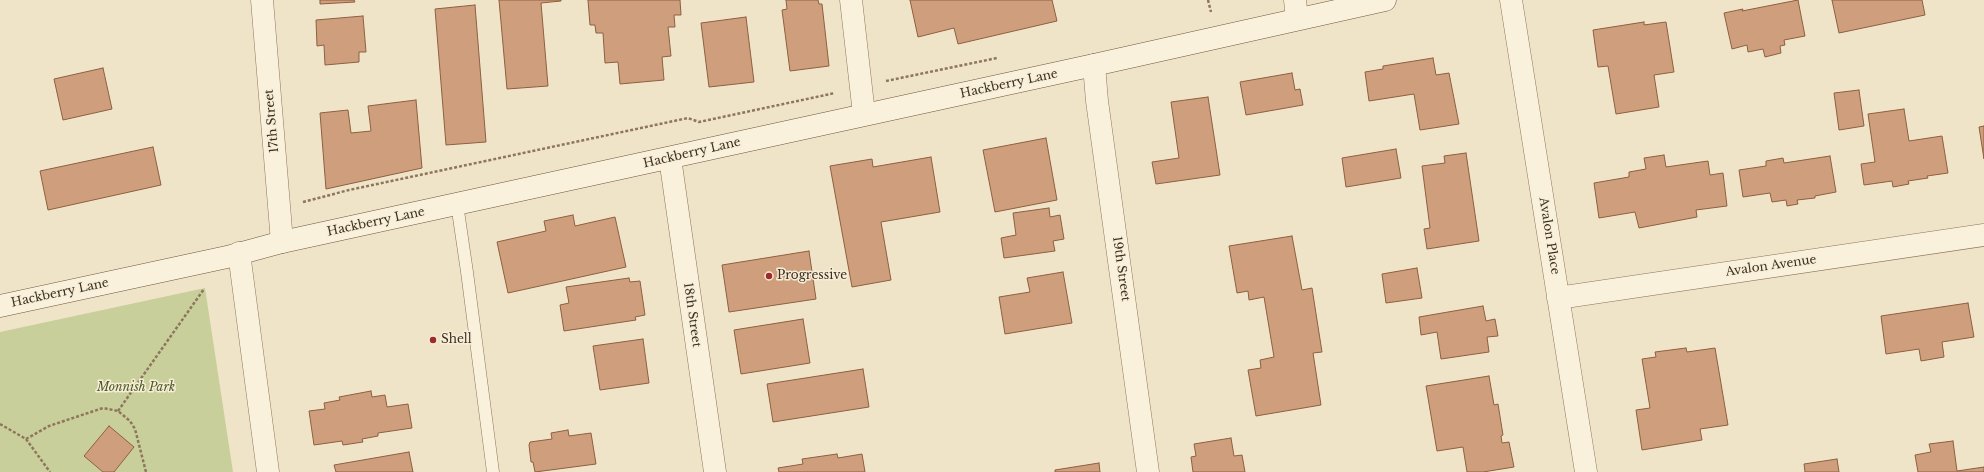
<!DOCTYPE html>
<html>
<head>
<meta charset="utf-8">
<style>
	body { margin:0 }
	canvas { display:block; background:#f0e4c8 }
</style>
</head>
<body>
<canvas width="1984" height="472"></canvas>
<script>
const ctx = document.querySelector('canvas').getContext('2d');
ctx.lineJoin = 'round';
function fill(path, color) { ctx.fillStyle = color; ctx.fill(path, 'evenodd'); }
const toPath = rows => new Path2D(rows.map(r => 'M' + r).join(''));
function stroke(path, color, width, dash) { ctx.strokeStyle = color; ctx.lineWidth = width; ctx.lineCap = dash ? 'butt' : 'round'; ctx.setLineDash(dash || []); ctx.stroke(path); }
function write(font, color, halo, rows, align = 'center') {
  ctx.font = font + ' "Libre Baskerville",serif'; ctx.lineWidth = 3; ctx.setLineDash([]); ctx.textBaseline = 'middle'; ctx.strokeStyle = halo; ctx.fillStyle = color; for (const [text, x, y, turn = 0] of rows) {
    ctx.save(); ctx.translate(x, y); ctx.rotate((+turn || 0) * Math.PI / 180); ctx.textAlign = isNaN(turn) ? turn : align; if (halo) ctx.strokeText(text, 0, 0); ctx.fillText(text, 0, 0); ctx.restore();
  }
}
const green = toPath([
	[205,288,233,472,0,472,0,332]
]);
const building = toPath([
	[320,0,354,0,355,2,320,4,320,0],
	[499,0,561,0,561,1,541,3,548,86,507,89,499,0],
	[588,0,680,0,681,15,674,15,675,27,668,27,671,56,662,57,664,80,620,84,618,62,605,63,603,33,596,33,595,25,590,25,588,0],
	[786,0,818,0,819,4,822,4,829,66,790,71,782,10,787,9,786,0],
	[910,0,1052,0,1057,21,958,44,954,28,918,37,910,0],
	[1798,0,1805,36,1784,40,1785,45,1780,46,1781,53,1765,57,1763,49,1748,52,1747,45,1732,49,1724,13,1743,9,1742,11,1798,0],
	[1832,0,1922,0,1925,15,1839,33,1832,0],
	[475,5,486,142,446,145,435,9,475,5],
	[363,16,366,52,359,52,359,62,325,65,324,45,317,46,316,20,363,16],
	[746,17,754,82,709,87,701,23,746,17],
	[1644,22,1644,25,1666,22,1674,72,1654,75,1659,107,1616,114,1608,66,1598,67,1593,30,1644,22],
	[1433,58,1436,75,1449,73,1459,124,1420,130,1414,94,1369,101,1365,72,1383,69,1383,66,1433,58],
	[103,68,112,109,63,120,54,79,103,68],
	[1292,73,1295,90,1300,89,1303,105,1246,115,1240,82,1292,73],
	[1859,90,1864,126,1839,130,1834,93,1859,90],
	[1208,97,1220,175,1156,184,1152,162,1179,158,1171,102,1208,97],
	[416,100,422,168,326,189,320,113,348,110,351,133,371,131,368,106,416,100],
	[1904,109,1909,141,1942,136,1948,173,1927,176,1928,178,1908,181,1909,184,1893,187,1892,181,1864,185,1861,164,1875,162,1868,114,1904,109],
	[1984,126,1984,159,1979,127,1984,126],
	[1046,138,1057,200,995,212,983,150,1046,138],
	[153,147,161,185,48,210,40,171,153,147],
	[1396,149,1401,178,1346,187,1342,158,1396,149],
	[1466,153,1479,241,1427,249,1424,229,1430,228,1422,166,1445,163,1444,156,1466,153],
	[1664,155,1666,167,1708,161,1710,175,1723,173,1727,206,1696,210,1697,217,1639,228,1635,212,1599,218,1594,183,1629,177,1629,172,1646,169,1644,158,1664,155],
	[1830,156,1836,192,1815,196,1815,198,1797,200,1798,204,1787,206,1786,200,1772,202,1770,193,1743,197,1739,170,1766,166,1766,161,1783,158,1784,163,1830,156],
	[931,157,940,212,881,222,891,280,852,287,830,166,872,159,873,167,931,157],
	[1049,208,1050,217,1060,215,1064,239,1053,241,1055,251,1004,258,1001,238,1016,235,1013,213,1049,208],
	[573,215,575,226,615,217,626,267,508,293,497,242,546,231,544,221,573,215],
	[1292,236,1302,290,1312,288,1322,352,1313,353,1321,405,1256,416,1248,370,1261,368,1260,360,1274,357,1264,297,1249,300,1248,291,1237,293,1229,246,1292,236],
	[809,251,816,299,729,312,722,265,809,251],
	[1417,268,1422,298,1386,303,1382,274,1417,268],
	[1063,272,1072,323,1005,334,999,297,1030,292,1027,278,1063,272],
	[629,278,630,282,640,281,645,315,635,317,636,320,564,331,560,305,569,303,566,287,629,278],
	[1968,303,1974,337,1942,342,1944,357,1921,361,1919,349,1886,354,1881,316,1968,303],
	[1483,306,1486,321,1495,319,1498,336,1487,337,1489,352,1441,359,1437,332,1421,335,1419,317,1483,306],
	[803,319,810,363,741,374,734,330,803,319],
	[643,339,649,383,600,390,593,346,643,339],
	[1686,348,1687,352,1715,348,1728,425,1700,429,1702,440,1642,450,1636,410,1650,408,1642,359,1656,357,1655,352,1686,348],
	[863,369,869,407,773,422,767,384,863,369],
	[1489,376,1494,405,1498,404,1503,435,1501,436,1502,443,1509,442,1514,467,1483,472,1467,472,1463,447,1437,451,1426,386,1489,376],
	[371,391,372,397,385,395,387,407,408,404,412,428,378,433,378,436,362,439,363,442,343,445,342,441,314,445,309,411,325,409,324,403,340,400,339,397,371,391],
	[109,426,134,447,114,472,103,472,84,456,109,426],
	[568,430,569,436,591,433,596,464,535,472,533,462,531,462,529,445,530,442,552,439,551,433,568,430],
	[1231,438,1234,456,1242,455,1245,472,1193,472,1191,457,1196,456,1194,444,1231,438],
	[1953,441,1957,471,1984,467,1984,472,1918,472,1915,455,1931,452,1929,444,1953,441],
	[409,452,413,472,336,472,334,465,409,452],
	[837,454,838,458,862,454,865,472,779,472,778,468,803,464,802,459,837,454],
	[1837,459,1839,472,1805,472,1804,464,1837,459],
	[1099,463,1100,472,1055,472,1055,470,1099,463]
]);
const path = toPath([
	[1208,0,1211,12],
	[886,81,997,58],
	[303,202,349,190,688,118,699,122,835,93],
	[118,411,204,289],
	[0,424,26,439,50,472],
	[26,439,49,426,103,408,118,411,130,421,135,429,146,472]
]);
const service = toPath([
	[457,204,467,272,493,472]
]);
const minor = toPath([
	[262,0,282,242],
	[851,0,864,114],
	[1295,0,1297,19],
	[1511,0,1586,472],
	[1094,65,1097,101,1148,472],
	[670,158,715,472],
	[239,253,268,472],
	[1558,298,1984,235]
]);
const secondary = toPath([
	[0,306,227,257,282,242,1094,65,1385,0]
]);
const markers = [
	[769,276,4,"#9e2a2b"],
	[433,340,4,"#9e2a2b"]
];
const streetNames = [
	["Hackberry Lane",1009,84,-12],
	["17th Street",272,121,-95],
	["Hackberry Lane",692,153,-13],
	["Hackberry Lane",376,222,-12],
	["Avalon Place",1549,236,81],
	["Avalon Avenue",1771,266,-8],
	["19th Street",1121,269,82],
	["Hackberry Lane",60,293,-12],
	["18th Street",692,315,82]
];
const poiNames = [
	["Progressive",777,276],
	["Shell",441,340]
];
const parkNames = [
	["Monnish Park",136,388]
];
fill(green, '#c9cf9b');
fill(building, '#cf9f7d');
stroke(building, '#8d5f41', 1);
stroke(service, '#8d765c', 13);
stroke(minor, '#8d765c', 23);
stroke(secondary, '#6f573f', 23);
stroke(path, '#8d765c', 2.5, [3, 2]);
stroke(service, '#faf1dc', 12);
stroke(minor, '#faf1dc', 22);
stroke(secondary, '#faf1dc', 22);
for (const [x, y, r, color] of markers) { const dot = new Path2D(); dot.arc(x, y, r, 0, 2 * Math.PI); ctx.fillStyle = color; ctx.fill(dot); stroke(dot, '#f7eed8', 1.5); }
write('12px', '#3d2e20', '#f7eed8', streetNames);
write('12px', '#3d2e20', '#f7eed8', poiNames, 'left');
write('italic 12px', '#4d5a26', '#f7eed8', parkNames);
</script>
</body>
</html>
